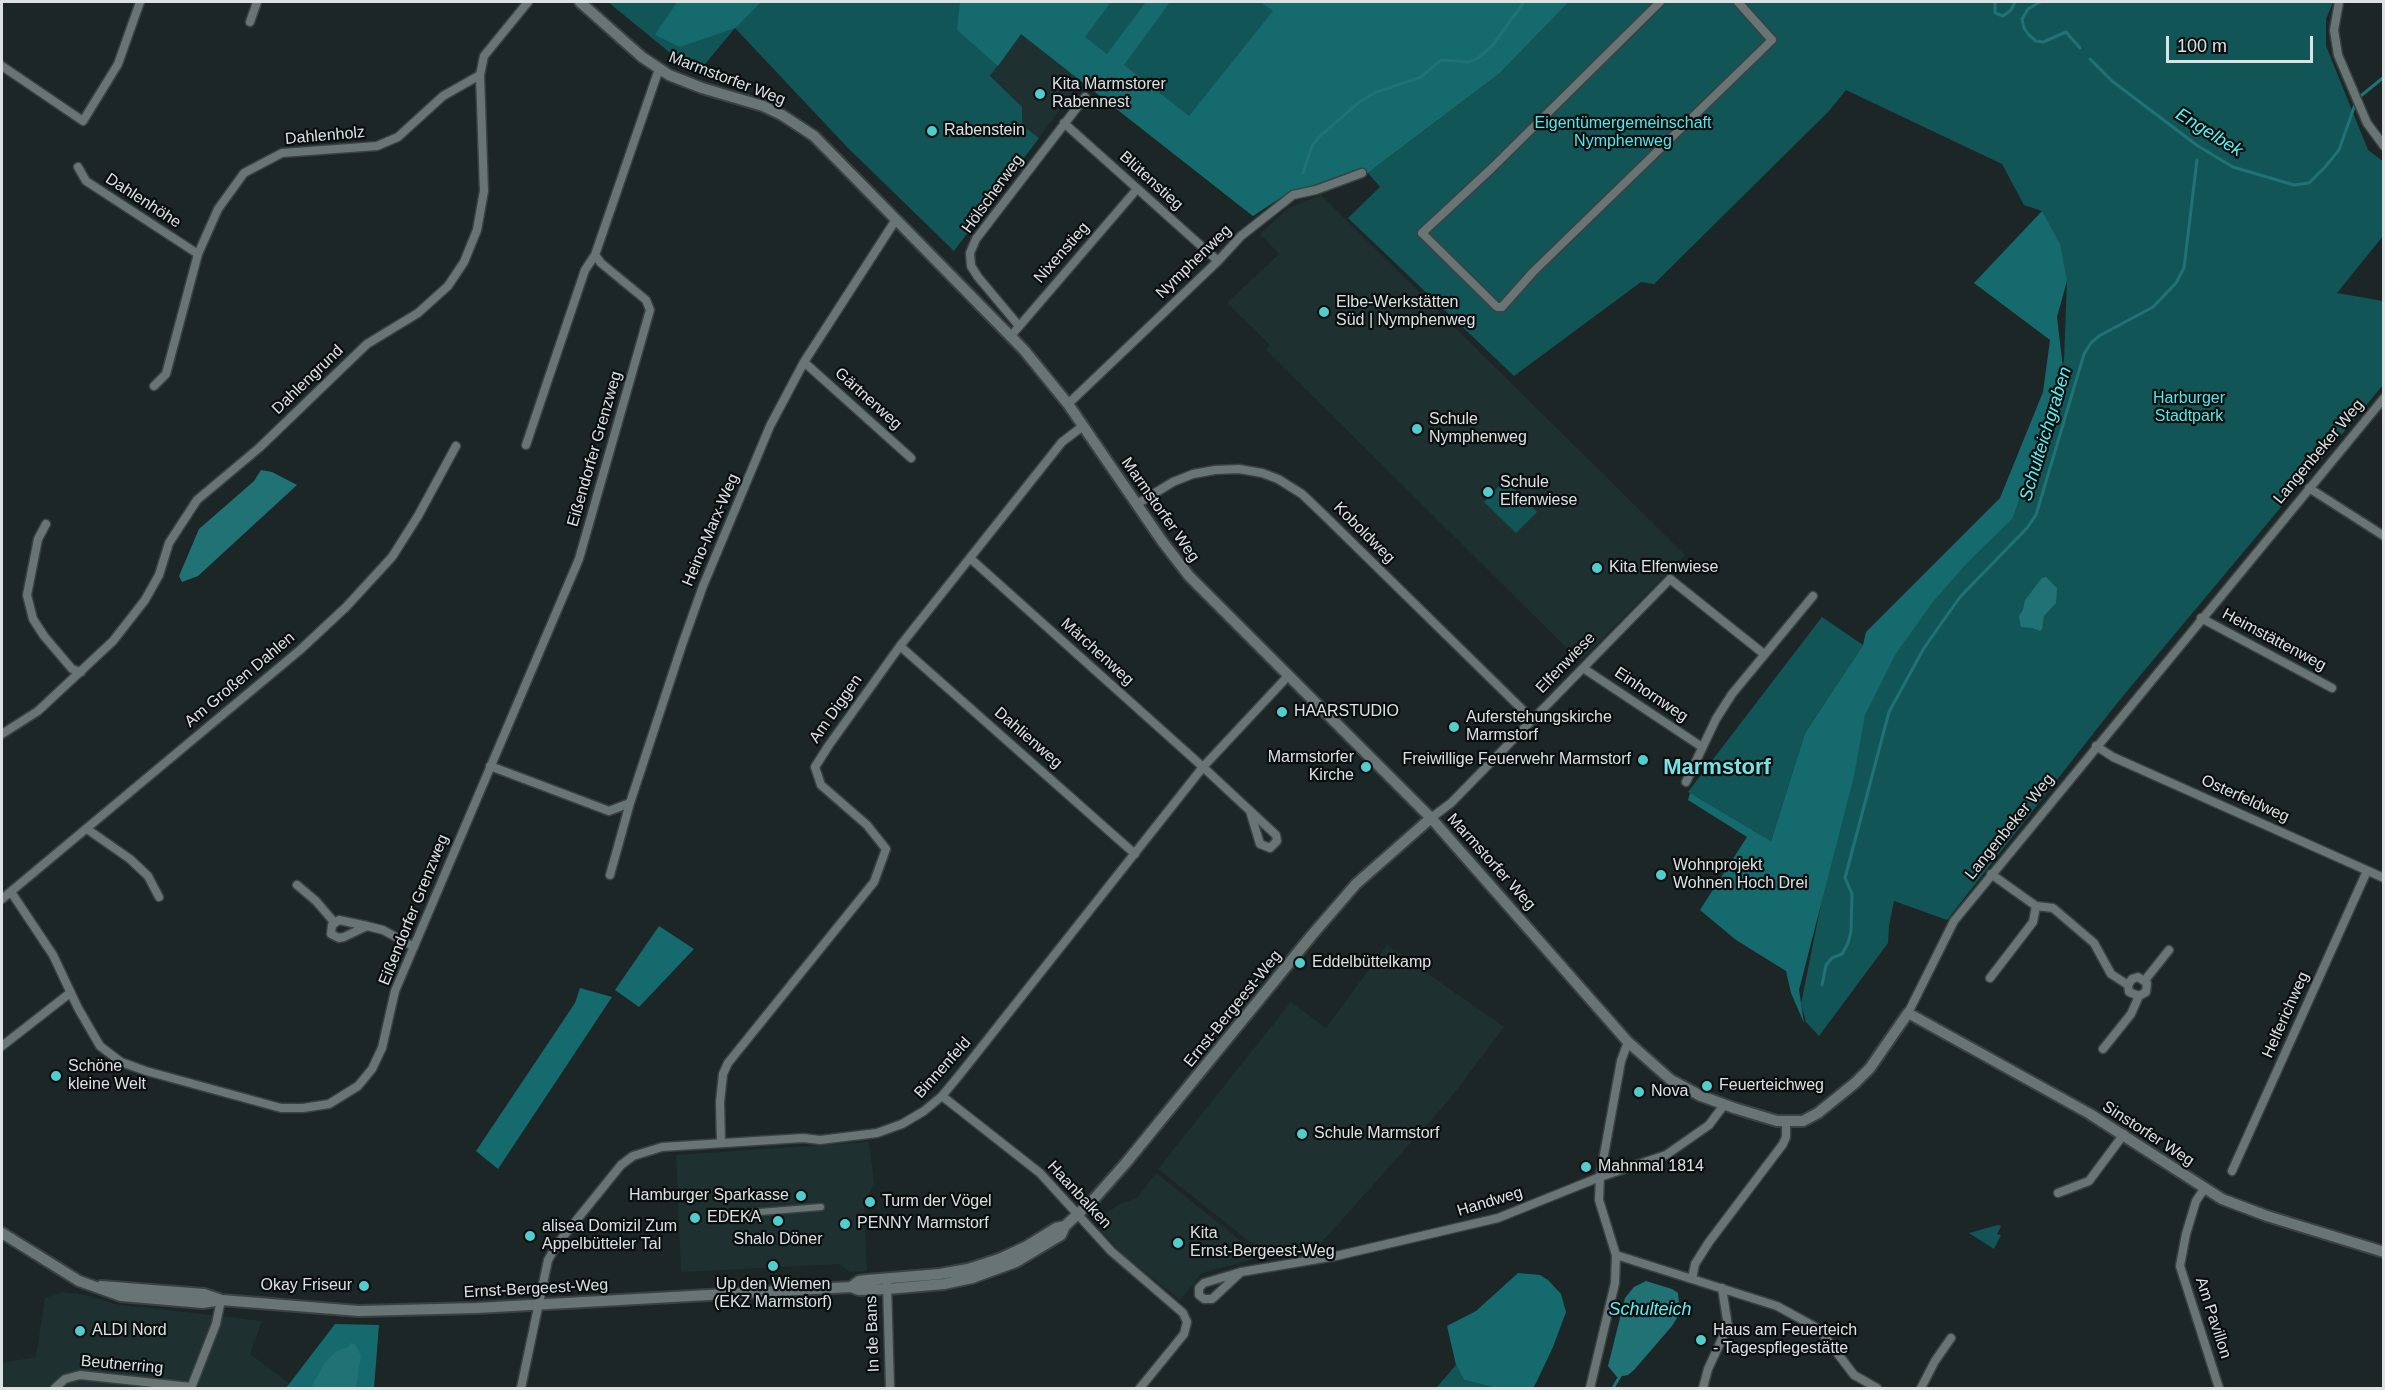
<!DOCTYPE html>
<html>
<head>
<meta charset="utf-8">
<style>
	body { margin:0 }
	#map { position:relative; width:2385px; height:1390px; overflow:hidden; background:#1d2626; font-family:Arial,sans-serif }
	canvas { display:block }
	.frame { position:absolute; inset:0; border:3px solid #dce2e1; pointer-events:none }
	.scale { position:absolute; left:2166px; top:36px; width:147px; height:27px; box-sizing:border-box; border:3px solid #dce2e1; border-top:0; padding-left:8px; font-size:18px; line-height:21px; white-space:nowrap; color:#dce2e1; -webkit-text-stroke:4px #0a0e0e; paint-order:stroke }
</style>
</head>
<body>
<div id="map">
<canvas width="2385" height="1390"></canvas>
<div class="frame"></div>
<div class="scale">100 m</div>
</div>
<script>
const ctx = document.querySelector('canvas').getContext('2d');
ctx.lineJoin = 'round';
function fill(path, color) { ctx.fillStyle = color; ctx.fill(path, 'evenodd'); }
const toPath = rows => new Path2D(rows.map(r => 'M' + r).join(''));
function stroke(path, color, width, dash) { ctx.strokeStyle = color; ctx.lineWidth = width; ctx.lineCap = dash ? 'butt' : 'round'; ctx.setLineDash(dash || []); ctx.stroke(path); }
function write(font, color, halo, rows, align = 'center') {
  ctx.font = font + ' Arial,sans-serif'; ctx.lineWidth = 4.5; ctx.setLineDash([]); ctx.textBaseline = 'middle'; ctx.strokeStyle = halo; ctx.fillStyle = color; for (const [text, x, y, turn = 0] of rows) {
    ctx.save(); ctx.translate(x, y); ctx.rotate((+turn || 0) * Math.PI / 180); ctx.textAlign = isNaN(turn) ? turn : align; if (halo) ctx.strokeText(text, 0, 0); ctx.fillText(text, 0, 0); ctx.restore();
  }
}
const built = toPath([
	[1021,34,1081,81,1039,138,1022,125,990,76],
	[1321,195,1685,555,1580,661,1266,350,1270,345,1227,303,1279,254,1260,234,1290,207],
	[1387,945,1504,1027,1449,1100,1321,1243,1269,1257,1158,1169,1291,1002,1326,1028],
	[869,1142,874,1183,864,1204,867,1271,850,1272,839,1264,681,1272,676,1155],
	[1156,1173,1261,1257,1202,1273,1180,1300,1125,1256,1099,1229,1103,1215,1120,1204,1137,1198],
	[63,1292,86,1295,114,1304,262,1321,250,1354,290,1384,286,1388,2,1388,2,1363,36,1357,45,1298]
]);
const green = toPath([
	[608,2,1559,2,1253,216,1021,34,990,76,1022,107,1022,125,1039,138,954,251,848,148,735,28,705,64,685,65],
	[1569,2,2333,2,2326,19,2326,46,2368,150,2384,162,2383,236,2337,293,2383,301,2383,385,2118,702,1947,920,1894,901,1889,926,1888,943,1819,1036,1806,1022,1801,1004,1859,714,1909,613,2017,495,2064,361,2067,281,2042,211,2024,205,2002,164,1846,90,1829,111,1654,284,1641,282,1514,376,1348,218,1380,187,1368,173,1500,73],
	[1505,480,1537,512,1516,533,1484,502],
	[1822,617,1863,645,1805,733,1771,841,1688,792],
	[1998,1225,2001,1226,1997,1234,2001,1235,1994,1249,1969,1233],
	[1456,1365,1464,1380,1496,1388,1436,1388]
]);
const forest = toPath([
	[677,2,761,2,735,28,680,47,655,35],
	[960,2,1111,2,1085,37,1107,54,1146,2,1170,2,1124,65,1189,116,1273,11,1260,2,1569,2,1500,73,1368,173,1288,193,1253,216,1021,34,998,66,957,30],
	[2042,211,2060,244,2067,281,2057,317,2063,368,2047,424,2012,519,1967,563,1932,603,1895,655,1865,715,1854,776,1799,990,1804,1023,1791,993,1786,971,1736,940,1700,910,1747,837,1688,800,1690,793,1771,841,1805,733,1863,645,1866,632,2000,498,2043,392,2050,340,1974,283],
	[659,926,694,949,639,1007,615,990],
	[580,988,612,997,498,1169,476,1151,575,1003],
	[1518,1273,1540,1275,1548,1280,1561,1294,1566,1312,1553,1347,1536,1383,1533,1388,1496,1388,1464,1380,1456,1365,1447,1326,1476,1311],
	[335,1324,379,1325,374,1388,286,1388]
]);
const water = toPath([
	[261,470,272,472,297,485,198,576,182,582,179,576,199,529,254,481],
	[2046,577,2057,588,2056,603,2044,616,2042,629,2040,631,2032,628,2021,627,2019,616,2023,610,2025,600,2042,578],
	[1646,1281,1672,1289,1678,1293,1680,1313,1672,1326,1634,1370,1628,1375,1617,1377,1608,1366,1625,1298,1634,1287],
	[351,1343,355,1344,361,1356,356,1388,311,1388,323,1365,335,1352,348,1347]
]);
const stream = toPath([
	[1995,2,1995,13,2003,16,2011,10,2015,2],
	[2040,2,2028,9,2022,19,2024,28,2029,35,2036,41,2043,42,2066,32,2080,48],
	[2090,59,2112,81,2198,146,2233,167,2294,185,2309,183,2325,167,2339,150,2357,99,2384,77],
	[1303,173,1312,146,1318,138,1358,103,1374,93,1421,77,1441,60,1469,62,1478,58,1492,46,1524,2],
	[1822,985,1826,965,1832,958,1842,954,1848,943,1851,931,1852,894,1845,878,1889,712,1924,648,1960,597,2027,528,2036,515,2084,354,2091,343,2099,336,2153,307,2176,283,2184,268,2197,160],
	[1613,1388,1620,1376]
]);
const pedestrian = toPath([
	[711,1216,821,1207]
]);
const minor = toPath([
	[1660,2,1492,168,1422,233,1497,307,1502,307,1533,272,1772,40,1738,2],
	[2339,2,2334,30,2338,55,2367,123,2384,146],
	[250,22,257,2],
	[2,66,83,121,118,64,140,2],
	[1064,123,1218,261],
	[78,167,86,181,198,254],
	[1019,326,978,277,971,266,970,253,976,239,1085,97],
	[1010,337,1137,189],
	[804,362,911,458],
	[154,386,166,374,198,254,218,209,244,173,282,153,377,146,398,137,443,96,480,75],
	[1068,404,1218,261,1241,236,1293,195,1316,190,1362,173],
	[526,445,585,270,595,255],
	[2309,488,2384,536],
	[1137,504,1173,482,1193,474,1215,470,1239,469,1262,473,1278,479,1302,494,1324,515,1532,719],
	[46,524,38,539,27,595,33,619,44,636,72,669,81,672],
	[971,559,1203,767,1276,835,1277,841,1270,848,1260,844,1250,811],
	[2201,618,2332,688],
	[900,646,1135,854],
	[1583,668,1702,747],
	[2,734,38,711,113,641,145,600,159,575,169,543,197,500,259,448,367,344,418,313,448,286,464,262,477,230,484,191,480,75,484,56,528,2],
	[2096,746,2113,757,2384,878],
	[490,766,609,811,630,803],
	[1686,782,1716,719,1732,694,1813,596],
	[1431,818,1451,803,1670,579,1764,654],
	[87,829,130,859,148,876,159,897],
	[1991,874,2036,906,2053,908,2094,943,2111,974,2128,985],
	[610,875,630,803,682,645,703,586,770,426,804,362,895,221],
	[297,885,316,901,334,922],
	[11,892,53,955,78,1008,100,1046,121,1062,146,1071,281,1108,303,1108,329,1104,358,1086,372,1069,382,1048,395,991,579,559,650,310,646,300,601,263,595,255,659,69],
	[2,899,300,650,346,607,392,557,418,516,456,446],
	[367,926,344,937,339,938,331,934,332,925,339,920,367,926,383,930,414,947],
	[1990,978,2033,922,2036,906],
	[2145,980,2169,950],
	[1908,1013,1954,921,2384,398],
	[2,1046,70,993],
	[2103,1049,2131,1014,2139,996,2146,992,2147,983,2138,977,2132,979,2128,985,2129,992,2139,996],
	[942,1096,1040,1173,1111,1251,1183,1313,1187,1322,1184,1334,1140,1388],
	[721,1142,720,1102,723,1074,728,1063,874,882,886,849,867,825,821,785,815,767,829,745,900,646,1062,442,1083,426],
	[2232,1171,2367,871],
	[2204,1189,2196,1201,2186,1234,2180,1266,2219,1388],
	[2058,1193,2089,1181,2124,1134],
	[1616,1255,1777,1306,1819,1329,1854,1375,1877,1388],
	[1241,1272,1212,1299,1204,1299,1199,1295,1199,1288,1204,1283,1241,1272,1336,1256,1498,1218,1600,1177,1666,1155,1709,1125,1724,1105],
	[1692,1279,1695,1264,1709,1242,1783,1144,1786,1137,1786,1122],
	[887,1284,890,1388],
	[55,1388,65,1379,80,1375,191,1387],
	[191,1388,216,1324,221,1300],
	[521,1388,548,1260,558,1243,621,1165,633,1156,662,1147,803,1138,820,1140,877,1133,902,1124,924,1111,942,1096,961,1073,1203,767,1289,675],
	[1590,1388,1615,1283,1616,1255,1599,1200,1600,1177,1621,1061,1628,1042],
	[1703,1388,1708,1369,1728,1326,1722,1288],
	[1921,1388,1935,1361,1951,1338]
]);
const tertiary = toPath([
	[580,2,642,57,669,75,702,88,763,106,782,115,814,136,1024,350,1068,404,1162,541,1189,576,1431,818,1628,1042,1671,1080,1701,1096,1734,1108,1777,1121,1803,1121,1818,1113,1855,1083,1870,1068,1908,1013,2090,1114,2222,1199,2267,1216,2384,1252],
	[2,1233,79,1281,121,1296,203,1303,221,1300,359,1311,477,1308,851,1287,859,1290,887,1289,944,1284,972,1278,1016,1262,1061,1235,1065,1226,1094,1199,1125,1164,1312,935,1356,884,1431,818],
	[101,1286,204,1294,219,1299],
	[851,1287,859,1281,867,1280,940,1274,968,1269,999,1259,1027,1246,1056,1228,1065,1226]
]);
const markers = [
	[1040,94,6,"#52cdcf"],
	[932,131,6,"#52cdcf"],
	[1324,312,6,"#52cdcf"],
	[1417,429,6,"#52cdcf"],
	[1488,492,6,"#52cdcf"],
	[1597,568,6,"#52cdcf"],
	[1282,712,6,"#52cdcf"],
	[1454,727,6,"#52cdcf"],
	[1643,760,6,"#52cdcf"],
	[1366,767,6,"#52cdcf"],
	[1661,875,6,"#52cdcf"],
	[1300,963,6,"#52cdcf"],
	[56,1076,6,"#52cdcf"],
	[1707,1086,6,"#52cdcf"],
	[1639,1092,6,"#52cdcf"],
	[1302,1134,6,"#52cdcf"],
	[1586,1167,6,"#52cdcf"],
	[801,1196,6,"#52cdcf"],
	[870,1202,6,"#52cdcf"],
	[695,1218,6,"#52cdcf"],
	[778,1221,6,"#52cdcf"],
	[845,1224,6,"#52cdcf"],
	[530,1236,6,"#52cdcf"],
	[1178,1243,6,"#52cdcf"],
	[773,1266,6,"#52cdcf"],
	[364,1286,6,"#52cdcf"],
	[80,1331,6,"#52cdcf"],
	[1701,1340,6,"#52cdcf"]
];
const streetNames = [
	["Marmstorfer Weg",727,79,21],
	["Dahlenholz",325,136,-5],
	["Blütenstieg",1151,181,42],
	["Hölscherweg",993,194,-54],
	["Dahlenhöhe",143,201,33],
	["Nixenstieg",1062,253,-49],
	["Nymphenweg",1194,262,-44],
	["Dahlengrund",308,380,-44],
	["Gärtnerweg",868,399,42],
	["Eißendorfer Grenzweg",595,449,-74],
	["Langenbeker Weg",2319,452,-50],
	["Marmstorfer Weg",1160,510,55],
	["Heino-Marx-Weg",711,530,-67],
	["Koboldweg",1364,533,45],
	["Heimstättenweg",2274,640,28],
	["Märchenweg",1097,652,42],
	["Elfenwiese",1566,663,-46],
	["Am Großen Dahlen",240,680,-40],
	["Einhornweg",1651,695,34],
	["Am Diggen",836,709,-55],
	["Dahlienweg",1028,738,41],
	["Osterfeldweg",2245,799,24],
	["Langenbeker Weg",2010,827,-51],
	["Marmstorfer Weg",1491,862,48],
	["Eißendorfer Grenzweg",414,910,-68],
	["Ernst-Bergeest-Weg",1233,1009,-51],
	["Helferichweg",2286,1015,-66],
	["Binnenfeld",943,1068,-48],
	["Sinstorfer Weg",2148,1134,33],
	["Haanbalken",1079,1195,47],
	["Handweg",1490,1202,-17],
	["Ernst-Bergeest-Weg",536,1289,-3],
	["Am Pavillon",2213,1318,72],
	["In de Bans",873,1334,-92],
	["Beutnerring",122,1365,5]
];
const poiNames = [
	["Kita Marmstorer",1052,85],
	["Rabennest",1052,103],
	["Rabenstein",944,131],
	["Elbe-Werkstätten",1336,303],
	["Süd | Nymphenweg",1336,321],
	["Schule",1429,420],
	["Nymphenweg",1429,438],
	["Schule",1500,483],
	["Elfenwiese",1500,501],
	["Kita Elfenwiese",1609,568],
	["HAARSTUDIO",1294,712],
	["Auferstehungskirche",1466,718],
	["Marmstorf",1466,736],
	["Marmstorfer",1354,758,"right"],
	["Kirche",1354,776,"right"],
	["Freiwillige Feuerwehr Marmstorf",1631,760,"right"],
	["Wohnprojekt",1673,866],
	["Wohnen Hoch Drei",1673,884],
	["Eddelbüttelkamp",1312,963],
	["Schöne",68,1067],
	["kleine Welt",68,1085],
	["Feuerteichweg",1719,1086],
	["Nova",1651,1092],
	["Schule Marmstorf",1314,1134],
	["Mahnmal 1814",1598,1167],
	["Hamburger Sparkasse",789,1196,"right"],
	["Turm der Vögel",882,1202],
	["EDEKA",707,1218],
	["PENNY Marmstorf",857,1224],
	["alisea Domizil Zum",542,1227],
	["Appelbütteler Tal",542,1245],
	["Kita",1190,1234],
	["Ernst-Bergeest-Weg",1190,1252],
	["Shalo Döner",778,1240,"center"],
	["Up den Wiemen",773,1285,"center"],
	["(EKZ Marmstorf)",773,1303,"center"],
	["Okay Friseur",352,1286,"right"],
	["ALDI Nord",92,1331],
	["Haus am Feuerteich",1713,1331],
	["- Tagespflegestätte",1713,1349]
];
const parkNames = [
	["Eigentümergemeinschaft",1623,124],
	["Nymphenweg",1623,142],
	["Harburger",2189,399],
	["Stadtpark",2189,417]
];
const waterNames = [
	["Engelbek",2209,133,32],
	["Schulteichgraben",2046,434,-73],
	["Schulteich",1650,1310]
];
const districtNames = [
	["Marmstorf",1717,768]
];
fill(built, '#1e3030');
fill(green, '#125557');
fill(forest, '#146a6c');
fill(water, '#207274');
stroke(stream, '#207274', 3);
stroke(pedestrian, '#3a4241', 9);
stroke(minor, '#3a4241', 11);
stroke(tertiary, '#3a4241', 14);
stroke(pedestrian, '#697474', 6);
stroke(minor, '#697474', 8);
stroke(tertiary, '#697474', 10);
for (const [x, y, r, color] of markers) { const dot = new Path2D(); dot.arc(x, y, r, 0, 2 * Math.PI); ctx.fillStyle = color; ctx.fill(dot); stroke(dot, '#0a0e0e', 2); }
write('16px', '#dce2e1', '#0a0e0e', streetNames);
write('16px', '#dce2e1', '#0a0e0e', poiNames, 'left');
write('16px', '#51e9eb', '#0a0e0e', parkNames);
write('italic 18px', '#5bf0f3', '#0a0e0e', waterNames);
write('bold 22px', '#77e3e5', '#0a0e0e', districtNames);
</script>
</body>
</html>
